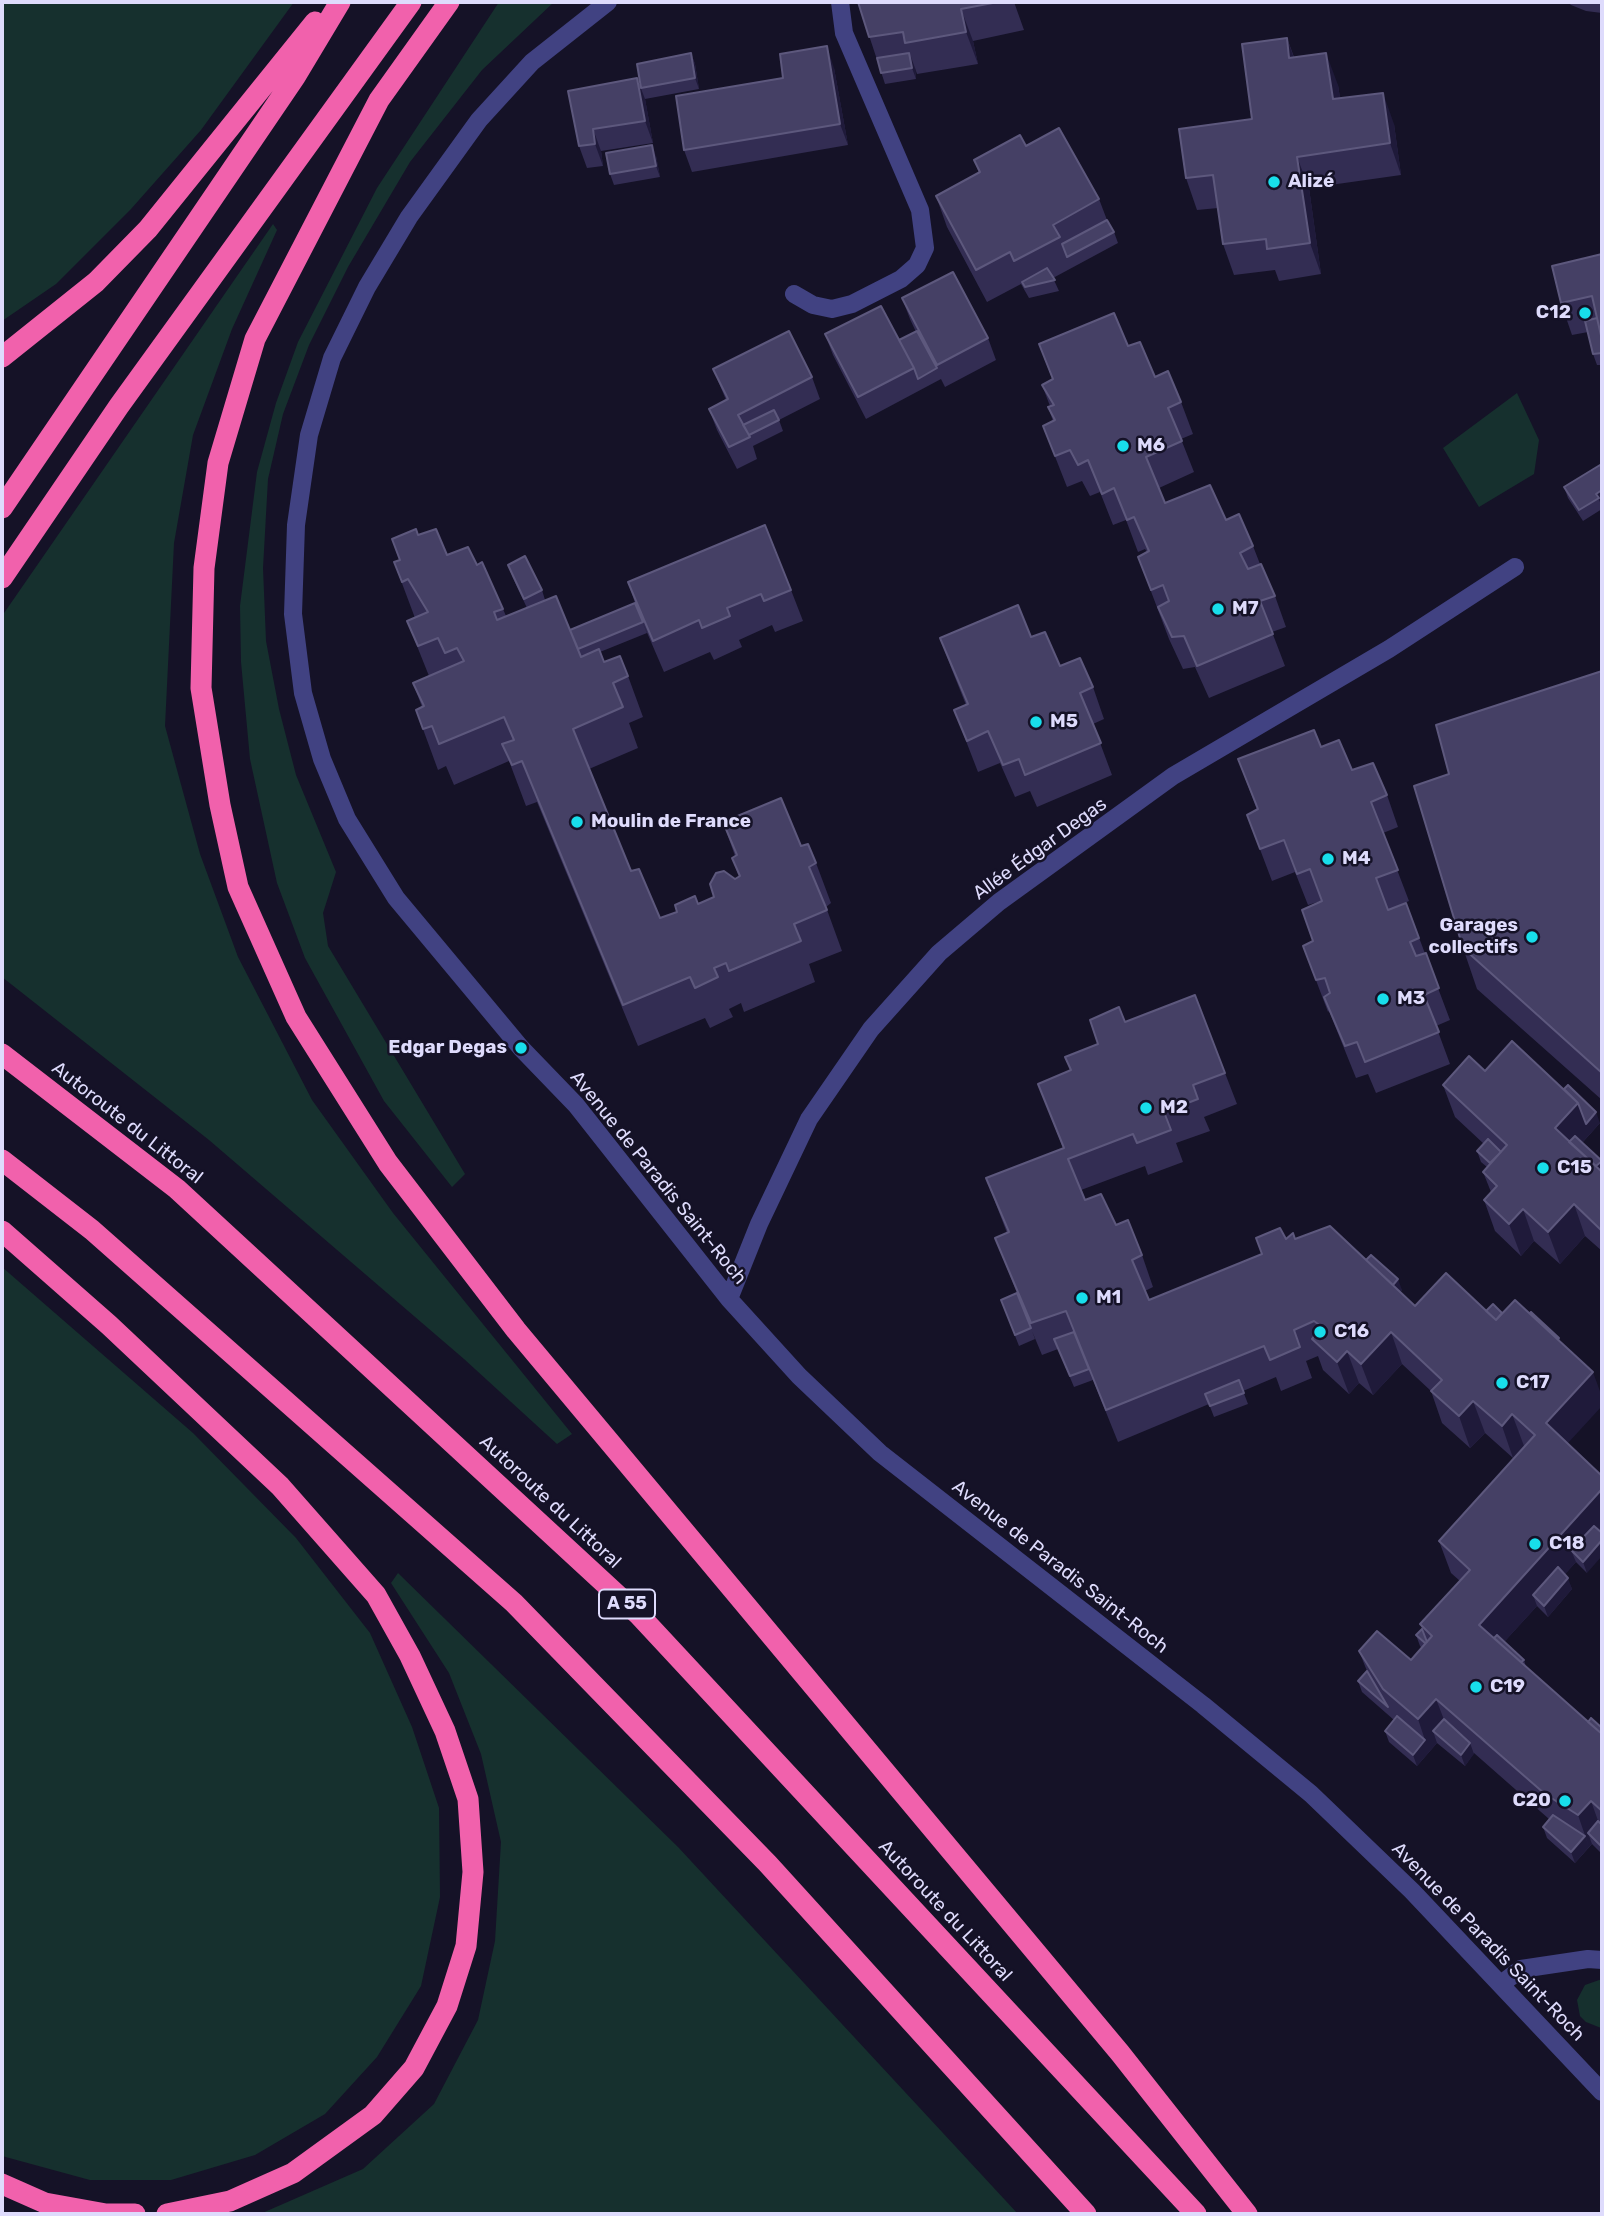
<!DOCTYPE html>
<html>
<head>
<meta charset="utf-8">
<style>
	body { margin:0 }
	#map { position:relative; width:1604px; height:2216px; overflow:hidden; background:#151227; font-family:Rubik,sans-serif }
	canvas { display:block }
	.frame { position:absolute; inset:0; border:4px solid #dedbfc; pointer-events:none }
</style>
</head>
<body>
<div id="map">
<canvas width="1604" height="2216"></canvas>
<div class="frame"></div>
</div>
<script>
const ctx = document.querySelector('canvas').getContext('2d');
ctx.lineJoin = 'round';
function fill(path, color) { ctx.fillStyle = color; ctx.fill(path, 'evenodd'); }
const toPath = rows => new Path2D(rows.map(r => 'M' + r).join(''));
function stroke(path, color, width, dash) { ctx.strokeStyle = color; ctx.lineWidth = width; ctx.lineCap = dash ? 'butt' : 'round'; ctx.setLineDash(dash || []); ctx.stroke(path); }
function write(font, color, halo, rows, align = 'center') {
  ctx.font = font + ' Rubik,sans-serif'; ctx.lineWidth = 5; ctx.setLineDash([]); ctx.textBaseline = 'middle'; ctx.strokeStyle = halo; ctx.fillStyle = color; for (const [text, x, y, turn = 0] of rows) {
    ctx.save(); ctx.translate(x, y); ctx.rotate((+turn || 0) * Math.PI / 180); ctx.textAlign = isNaN(turn) ? turn : align; if (halo) ctx.strokeText(text, 0, 0); ctx.fillText(text, 0, 0); ctx.restore();
  }
}
const green = toPath([
	[2,2,294,2,201,130,131,209,56,284,2,321],
	[499,2,554,2,482,70,410,162,348,267,309,345,283,414,268,479,263,568,266,641,279,709,296,775,336,872,323,913,328,946,465,1174,452,1187,384,1101,305,958,277,883,250,759,241,662,240,606,257,472,276,403,298,342,377,188],
	[273,224,277,230,232,329,193,435,174,543,165,726,200,854,238,957,312,1100,393,1213,572,1434,557,1444,464,1359,209,1140,2,977,2,616],
	[1517,393,1539,440,1534,474,1479,507,1443,448],
	[2,1267,193,1433,296,1538,370,1633,412,1727,439,1808,440,1897,421,1986,377,2057,325,2114,255,2155,171,2180,90,2180,2,2156],
	[398,1573,678,1847,1018,2214,260,2214,363,2169,434,2104,478,2020,495,1941,501,1842,481,1754,449,1673,391,1583],
	[1602,1979,1602,2028,1601,2028,1586,2022,1580,2016,1577,2000,1585,1985]
]);
const street = toPath([
	[608,2,532,62,479,120,409,217,367,287,332,358,309,435,296,525,293,614,303,693,322,759,347,819,396,898,521,1048,576,1105,729,1299,799,1376,880,1453,1203,1705,1311,1794,1412,1891,1602,2092],
	[794,294,813,305,832,309,852,304,901,279,917,265,925,248,920,210,844,33,840,2],
	[729,1299,759,1224,809,1119,871,1029,939,953,999,902,1173,776,1389,649,1515,567],
	[1501,1984,1521,1969,1588,1959,1602,1960]
]);
const highway = toPath([
	[449,2,379,100,255,339,218,463,204,568,201,688,220,805,238,887,296,1017,388,1163,516,1330,1120,2053,1247,2214],
	[2,357,96,282,148,229,315,22],
	[2,508,295,77,340,2],
	[2,578,119,406,411,2],
	[2,1054,177,1189,639,1615,1196,2214],
	[2,1160,92,1230,514,1603,768,1864,1086,2214],
	[2,1231,109,1325,280,1486,376,1595,410,1656,445,1731,468,1799,473,1872,466,1946,447,2006,414,2068,373,2115,293,2173,230,2201,167,2214],
	[2,2184,45,2203,106,2214,135,2214]
]);
const wall = toPath([
	[858,2,1014,2,1024,30,973,41,978,64,917,74,915,68,916,79,885,84],
	[1568,2,1602,2,1602,13,1586,11,1571,5],
	[1287,38,1294,57,1338,85,1340,98,1394,124,1401,175,1309,188,1321,274,1279,281,1275,270,1234,275,1223,244,1218,208,1197,210,1186,178,1252,119],
	[691,53,695,64,699,89,645,99,653,143,601,151,603,166,587,168,579,146,637,78,641,88],
	[834,68,848,145,692,172,684,150,783,78],
	[1026,146,1099,199,1107,220,1114,232,1118,243,1053,278,1059,291,1029,298,1021,284,987,302,947,227,936,196,979,173,974,160],
	[656,156,660,177,614,185,610,174],
	[1602,254,1602,365,1597,365,1593,354,1588,332,1572,335,1561,303],
	[902,298,988,338,996,360,945,387,941,379,866,419,833,355,825,334,899,340,916,332,910,319],
	[1039,344,1128,346,1155,377,1181,402,1193,434,1181,439,1194,472,1159,488,1165,503,1226,520,1253,546,1260,564,1275,596,1286,627,1272,632,1285,666,1209,698,1195,667,1183,669,1169,639,1138,557,1147,552,1145,549,1138,552,1126,520,1113,525,1100,492,1090,496,1082,481,1067,487,1043,426,1053,421,1048,407,1050,406,1042,385,1052,379],
	[713,369,812,377,820,399,779,420,783,431,753,446,757,459,737,469,717,430,709,409,726,400],
	[1602,468,1602,504,1601,504,1602,509,1583,521,1568,498,1564,487],
	[418,535,447,555,477,565,503,609,506,616,527,608,512,576,508,565,542,590,545,600,570,630,635,603,628,582,791,590,803,621,775,632,772,625,739,640,742,647,714,660,710,652,664,672,642,621,647,633,600,652,604,662,628,676,643,717,629,723,638,748,589,769,631,871,660,918,714,897,735,879,739,877,732,858,735,856,723,822,801,846,816,863,831,903,826,907,842,951,809,964,815,982,744,1012,741,1003,729,1009,733,1017,710,1028,705,1018,638,1046,537,802,526,806,509,761,454,785,446,766,438,770,416,710,422,707,413,683,429,676,407,621,415,618,394,562,399,560,392,539],
	[1031,637,1060,666,1093,687,1104,719,1093,724,1112,775,1037,807,1030,791,1015,797,1000,763,978,772,954,710,966,705,952,670,940,638],
	[1602,671,1602,1100,1477,989,1463,948,1449,774],
	[1321,747,1387,795,1398,827,1383,833,1409,901,1388,910,1406,903,1450,1020,1436,1026,1450,1064,1376,1093,1368,1074,1356,1078,1329,1011,1328,1012,1303,946,1313,941,1321,901,1308,905,1295,872,1272,881,1247,815,1257,810,1238,759],
	[1125,1022,1225,1073,1237,1104,1204,1117,1210,1131,1176,1143,1183,1162,1148,1175,1145,1166,1081,1190,1085,1200,1116,1225,1142,1255,1153,1287,1145,1291,1149,1300,1262,1254,1286,1239,1295,1239,1366,1260,1402,1290,1400,1292,1415,1306,1502,1313,1530,1313,1559,1338,1560,1341,1568,1443,1587,1573,1576,1562,1565,1574,1572,1589,1548,1617,1537,1606,1504,1642,1524,1660,1526,1667,1588,1722,1602,1728,1602,1854,1592,1844,1575,1863,1547,1838,1543,1827,1549,1819,1474,1753,1465,1766,1437,1743,1417,1766,1389,1742,1385,1731,1394,1720,1362,1692,1358,1681,1367,1671,1359,1651,1411,1660,1422,1648,1420,1646,1416,1635,1422,1629,1420,1624,1460,1581,1451,1573,1439,1541,1525,1447,1524,1446,1513,1458,1485,1433,1470,1448,1442,1423,1431,1391,1402,1364,1373,1395,1359,1383,1349,1394,1323,1370,1318,1356,1306,1361,1312,1378,1281,1391,1276,1377,1243,1391,1248,1404,1214,1417,1209,1404,1118,1442,1093,1380,1074,1387,1058,1349,1042,1355,1032,1331,1035,1339,1019,1346,1001,1300,1017,1293,995,1238,1007,1233,986,1178,1063,1148,1038,1084,1070,1070,1098,1044],
	[1485,1071,1600,1123,1582,1143,1602,1162,1602,1251,1585,1236,1560,1264,1534,1241,1521,1256,1495,1231,1484,1200,1491,1192,1483,1172,1487,1167,1481,1162,1477,1151,1484,1144,1455,1117,1443,1085]
]);
const shadedWall = toPath([
	[961,9,973,41,978,64,966,32],
	[1287,38,1298,70,1289,58],
	[827,46,834,68,848,145,840,124],
	[691,53,695,64,699,89,695,78],
	[1326,53,1338,85,1345,131,1333,99],
	[911,57,915,68,916,79,912,68],
	[637,78,645,99,653,143,645,121],
	[1383,93,1394,124,1401,175,1390,143],
	[593,129,601,151,603,166,595,144],
	[652,145,656,156,660,177,656,166],
	[1297,157,1309,188,1321,274,1310,243],
	[1602,490,1602,504,1601,504,1596,494],
	[1578,1103,1596,1112,1600,1123,1570,1156,1555,1128],
	[1602,1161,1602,1175,1589,1174],
	[1574,1204,1585,1236,1560,1264,1548,1232],
	[1523,1209,1534,1241,1521,1256,1509,1224],
	[1398,1279,1402,1290,1390,1303,1386,1291],
	[1391,1332,1402,1364,1373,1395,1361,1364],
	[1347,1351,1359,1383,1349,1394,1337,1362],
	[1593,1372,1602,1397,1602,1406,1557,1455,1546,1423],
	[1473,1401,1485,1433,1470,1448,1459,1416],
	[1512,1414,1524,1446,1513,1458,1502,1426],
	[1602,1489,1602,1533,1571,1550,1576,1562,1540,1602,1533,1595,1537,1606,1495,1652,1479,1625],
	[1602,1540,1602,1556,1587,1573,1583,1562],
	[1568,1578,1572,1589,1548,1617,1544,1606],
	[1436,1699,1448,1730,1433,1731,1437,1743,1417,1766,1413,1755,1425,1740,1418,1719],
	[1470,1743,1474,1754,1465,1766,1461,1755],
	[1591,1801,1602,1832,1588,1833,1592,1844,1589,1847,1578,1815],
	[1585,1836,1589,1847,1575,1863,1571,1852]
]);
const building = toPath([
	[858,2,998,2,961,9,966,32,905,43,903,32,869,37,858,2],
	[1287,38,1289,58,1326,53,1333,99,1383,93,1390,143,1297,157,1310,243,1267,249,1266,239,1223,244,1213,175,1186,178,1179,129,1252,119,1242,44,1287,38],
	[827,46,840,124,684,150,676,96,783,78,780,54,827,46],
	[691,53,695,78,641,88,637,64,691,53],
	[909,53,912,68,881,73,877,58,909,53],
	[637,78,645,121,593,129,595,144,579,146,568,91,637,78],
	[1059,128,1099,199,1053,225,1060,237,1014,261,1010,252,976,270,936,196,980,172,974,160,1020,135,1026,146,1059,128],
	[652,145,656,166,610,174,606,153,652,145],
	[1107,220,1114,232,1067,257,1062,244,1107,220],
	[1602,254,1602,340,1592,296,1561,303,1552,266,1602,254],
	[1047,268,1055,280,1025,287,1022,282,1047,268],
	[953,272,988,338,937,365,902,298,953,272],
	[881,306,914,368,858,397,825,334,881,306],
	[1114,313,1128,346,1140,342,1155,377,1168,371,1181,402,1168,408,1182,441,1146,457,1165,503,1210,485,1226,520,1239,514,1253,546,1240,553,1248,569,1261,564,1275,596,1260,601,1273,634,1197,666,1184,636,1172,637,1158,607,1169,601,1163,585,1151,590,1138,557,1149,551,1134,517,1127,520,1114,488,1102,494,1088,460,1078,465,1070,450,1055,456,1043,426,1055,420,1048,407,1054,405,1042,385,1053,379,1039,344,1114,313],
	[1597,318,1602,340,1602,353,1593,354,1585,321,1597,318],
	[789,331,812,377,738,415,750,437,729,447,709,409,728,399,713,369,789,331],
	[917,331,937,368,918,379,914,368,899,340,917,331],
	[774,410,779,420,749,435,743,425,774,410],
	[1600,465,1602,468,1602,490,1596,494,1599,498,1579,510,1564,487,1600,465],
	[765,525,791,590,764,601,761,594,727,608,730,616,702,628,699,620,653,641,628,582,765,525],
	[416,529,418,535,436,529,447,555,468,547,477,565,482,562,503,609,494,612,497,620,556,596,581,657,599,649,604,662,620,656,628,676,613,683,623,707,573,729,631,871,639,869,660,918,677,912,675,905,695,896,698,904,714,897,710,884,716,873,724,871,735,879,740,876,732,858,737,855,723,822,781,798,801,846,808,844,816,863,809,867,827,910,794,924,801,941,729,971,726,963,714,968,718,977,695,988,690,977,623,1005,522,761,512,765,502,744,514,740,504,717,439,744,432,726,423,729,416,710,424,706,413,683,464,661,457,648,445,653,438,638,418,646,407,621,428,612,408,579,402,582,394,562,400,560,392,539,416,529],
	[525,556,542,590,524,599,508,565,525,556],
	[635,603,643,622,578,649,570,630,635,603],
	[1018,605,1031,637,1045,632,1060,666,1080,658,1093,687,1080,693,1101,743,1025,775,1019,759,1003,765,988,731,967,741,954,710,968,704,940,638,1018,605],
	[1602,671,1602,1073,1463,948,1414,786,1449,774,1436,725,1602,671],
	[1314,730,1321,747,1339,740,1352,770,1373,763,1387,795,1371,802,1398,870,1376,878,1388,910,1406,903,1419,938,1410,942,1416,956,1426,953,1439,988,1424,995,1439,1032,1365,1062,1357,1042,1345,1046,1324,997,1330,993,1325,978,1316,980,1303,946,1313,941,1302,910,1322,901,1310,869,1297,874,1284,840,1260,849,1247,815,1258,809,1238,759,1314,730],
	[1195,995,1225,1073,1193,1085,1198,1099,1164,1112,1171,1130,1137,1143,1133,1134,1068,1159,1085,1200,1101,1194,1116,1225,1128,1220,1142,1255,1132,1260,1149,1300,1262,1254,1256,1238,1280,1228,1286,1239,1293,1233,1295,1239,1330,1226,1415,1306,1446,1273,1496,1320,1515,1300,1593,1372,1546,1423,1602,1476,1602,1489,1479,1625,1602,1734,1602,1811,1591,1801,1578,1815,1545,1794,1436,1699,1418,1719,1383,1689,1359,1651,1377,1631,1411,1660,1432,1636,1420,1624,1470,1570,1439,1541,1535,1435,1512,1414,1502,1426,1473,1401,1459,1416,1431,1391,1442,1380,1391,1332,1361,1364,1347,1351,1337,1362,1312,1339,1322,1327,1314,1321,1294,1330,1300,1347,1270,1360,1264,1346,1106,1410,1066,1311,1031,1323,995,1238,1009,1232,986,1178,1064,1148,1038,1084,1071,1070,1065,1057,1098,1044,1090,1020,1119,1007,1125,1022,1195,995],
	[1512,1041,1578,1103,1555,1128,1602,1172,1602,1231,1574,1204,1548,1232,1523,1209,1509,1224,1484,1200,1497,1186,1483,1172,1507,1145,1443,1085,1469,1056,1485,1071,1512,1041],
	[1568,1085,1596,1112,1586,1124,1578,1103,1564,1089,1568,1085],
	[1575,1136,1602,1161,1596,1166,1569,1142,1575,1136],
	[1488,1139,1501,1152,1490,1163,1477,1151,1488,1139],
	[1371,1255,1398,1279,1393,1285,1366,1260,1371,1255],
	[1017,1293,1031,1328,1015,1335,1001,1300,1017,1293],
	[1493,1304,1502,1313,1496,1320,1486,1311,1493,1304],
	[1531,1312,1559,1338,1558,1339,1530,1313,1531,1312],
	[1074,1332,1089,1369,1070,1376,1054,1339,1074,1332],
	[1239,1380,1244,1393,1210,1406,1205,1394,1239,1380],
	[1594,1526,1602,1533,1602,1540,1583,1562,1571,1550,1594,1526],
	[1558,1567,1568,1578,1544,1606,1533,1595,1558,1567],
	[1422,1629,1427,1642,1425,1643,1416,1635,1422,1629],
	[1497,1635,1524,1660,1521,1662,1494,1638,1497,1635],
	[1367,1671,1388,1707,1358,1681,1367,1671],
	[1397,1716,1425,1740,1413,1755,1385,1731,1397,1716],
	[1591,1718,1602,1728,1602,1734,1588,1722,1591,1718],
	[1444,1719,1470,1743,1461,1755,1433,1731,1444,1719],
	[1553,1815,1585,1836,1571,1852,1543,1827,1553,1815],
	[1598,1821,1602,1825,1602,1847,1588,1833,1598,1821]
]);
const markers = [
	[1274,182,7,"#18deeb"],
	[1585,313,7,"#18deeb"],
	[1123,446,7,"#18deeb"],
	[1218,609,7,"#18deeb"],
	[1036,722,7,"#18deeb"],
	[577,822,7,"#18deeb"],
	[1328,859,7,"#18deeb"],
	[1532,937,7,"#18deeb"],
	[1383,999,7,"#18deeb"],
	[521,1048,7,"#18deeb"],
	[1146,1108,7,"#18deeb"],
	[1543,1168,7,"#18deeb"],
	[1082,1298,7,"#18deeb"],
	[1320,1332,7,"#18deeb"],
	[1502,1383,7,"#18deeb"],
	[1535,1544,7,"#18deeb"],
	[1476,1687,7,"#18deeb"],
	[1565,1801,7,"#18deeb"]
];
const shields = [
	[627,1604,56]
];
const shieldNames = [
	["A 55",627,1604]
];
const poiNames = [
	["Alizé",1288,182],
	["C12",1571,313,"right"],
	["M6",1137,446],
	["M7",1232,609],
	["M5",1050,722],
	["Moulin de France",591,822],
	["M4",1342,859],
	["Garages",1518,926,"right"],
	["collectifs",1518,948,"right"],
	["M3",1397,999],
	["Edgar Degas",507,1048,"right"],
	["M2",1160,1108],
	["C15",1557,1168],
	["M1",1096,1298],
	["C16",1334,1332],
	["C17",1516,1383],
	["C18",1549,1544],
	["C19",1490,1687],
	["C20",1551,1801,"right"]
];
const streetNames = [
	["Allée Édgar Degas",1040,849,-36],
	["Autoroute du Littoral",127,1123,38],
	["Avenue de Paradis Saint-Roch",658,1178,51],
	["Autoroute du Littoral",550,1502,43],
	["Avenue de Paradis Saint-Roch",1060,1567,38],
	["Autoroute du Littoral",945,1911,47],
	["Avenue de Paradis Saint-Roch",1488,1942,46]
];
fill(green, '#16302e');
stroke(street, '#414282', 18);
stroke(highway, '#f161ac', 21);
fill(wall, '#332d53');
fill(shadedWall, '#1f1a3a');
fill(building, '#454065');
stroke(building, '#5d587d', 2);
for (const [x, y, r, color] of markers) { const dot = new Path2D(); dot.arc(x, y, r, 0, 2 * Math.PI); ctx.fillStyle = color; ctx.fill(dot); stroke(dot, '#151227', 2.5); }
for (const [x, y, w] of shields) { const box = new Path2D(); box.roundRect(x - w / 2, y - 14.5, w, 29, 5); ctx.fillStyle = '#151227'; ctx.fill(box); stroke(box, '#dedbfc', 2); }
write('bold 18px', '#dedbfc', null, shieldNames);
write('bold 19px', '#dedbfc', '#151227', poiNames, 'left');
write('19px', '#dedbfc', '#151227', streetNames);
</script>
</body>
</html>
